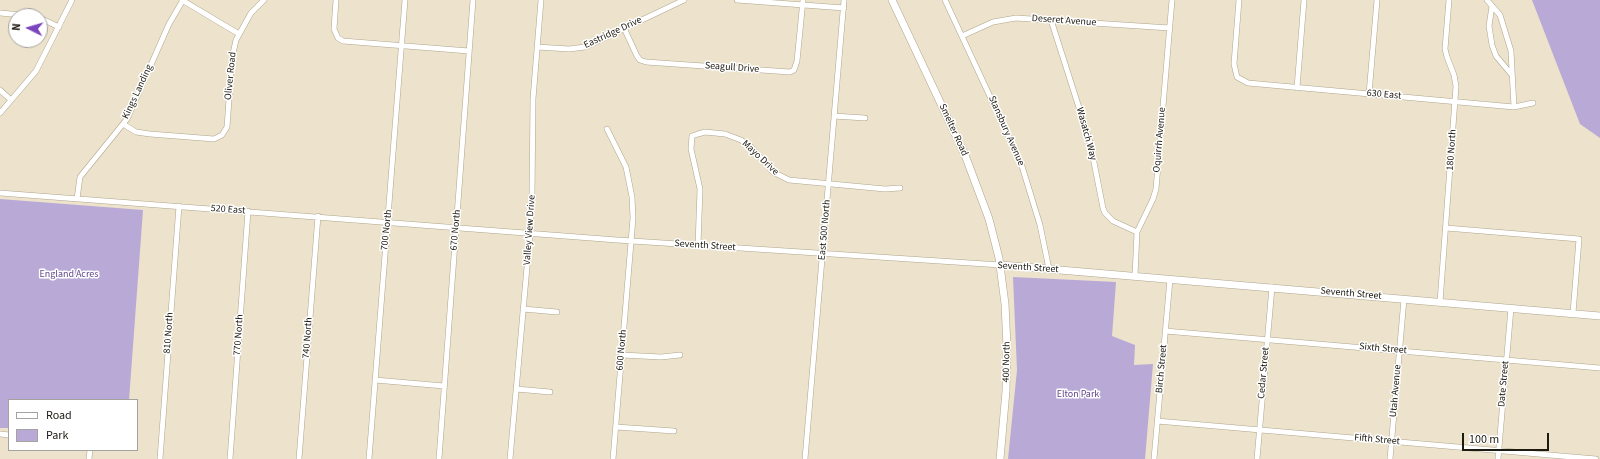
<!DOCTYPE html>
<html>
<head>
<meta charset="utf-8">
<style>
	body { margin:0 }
	#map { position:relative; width:1600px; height:459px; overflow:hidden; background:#ede2cb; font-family:"Source Sans 3",sans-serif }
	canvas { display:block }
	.legend { position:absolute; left:8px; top:399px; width:130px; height:52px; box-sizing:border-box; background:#fff; border:1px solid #a5a3a0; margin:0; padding:5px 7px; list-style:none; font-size:12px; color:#1d1a11 }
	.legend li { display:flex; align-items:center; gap:8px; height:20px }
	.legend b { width:20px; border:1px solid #a5a3a0 }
	.north { position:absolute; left:8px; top:8px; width:40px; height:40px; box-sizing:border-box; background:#fff; border:1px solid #a5a3a0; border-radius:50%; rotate:275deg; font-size:11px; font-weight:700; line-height:16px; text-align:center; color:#1d1a11 }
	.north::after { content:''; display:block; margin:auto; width:14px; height:18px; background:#7944bc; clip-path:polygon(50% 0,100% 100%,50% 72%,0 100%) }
	.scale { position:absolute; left:1462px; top:433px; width:87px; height:18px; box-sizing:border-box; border:2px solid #1d1a11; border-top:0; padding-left:5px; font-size:12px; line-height:14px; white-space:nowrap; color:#1d1a11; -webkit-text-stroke:3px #fff; paint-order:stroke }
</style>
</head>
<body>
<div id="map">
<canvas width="1600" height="459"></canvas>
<ul class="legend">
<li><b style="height:5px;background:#fff"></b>Road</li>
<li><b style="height:11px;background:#b9a9d7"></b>Park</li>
</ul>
<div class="north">N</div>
<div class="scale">100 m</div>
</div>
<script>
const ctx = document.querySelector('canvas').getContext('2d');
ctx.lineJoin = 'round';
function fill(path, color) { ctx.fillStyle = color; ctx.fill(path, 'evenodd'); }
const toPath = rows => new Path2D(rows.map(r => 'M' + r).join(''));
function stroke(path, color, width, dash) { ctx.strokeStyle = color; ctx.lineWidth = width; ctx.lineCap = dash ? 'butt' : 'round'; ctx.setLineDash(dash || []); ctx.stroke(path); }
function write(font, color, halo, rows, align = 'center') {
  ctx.font = font + ' "Source Sans 3",sans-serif'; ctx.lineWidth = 3; ctx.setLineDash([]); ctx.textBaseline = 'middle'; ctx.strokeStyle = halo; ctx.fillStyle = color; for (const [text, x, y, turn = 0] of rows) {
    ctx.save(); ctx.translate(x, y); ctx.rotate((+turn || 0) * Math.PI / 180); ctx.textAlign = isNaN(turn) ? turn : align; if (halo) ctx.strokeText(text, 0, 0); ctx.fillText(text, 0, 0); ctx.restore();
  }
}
const green = toPath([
	[1532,0,1600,0,1600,138,1580,124],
	[0,199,143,210,129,400,9,400,9,428,0,428],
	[1013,277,1116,282,1112,336,1135,345,1134,365,1153,364,1145,459,1008,459,1017,370]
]);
const street = toPath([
	[182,0,239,34],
	[336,0,334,29,338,38,343,41,469,51],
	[737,0,844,8],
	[945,0,1021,163,1040,225,1049,269],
	[1239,0,1234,64,1237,77,1248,83,1514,107,1533,103],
	[1487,0,1500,15,1511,51,1514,107],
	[1492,6,1489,26,1492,45,1496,56,1512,75],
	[0,13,33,16],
	[40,18,59,27],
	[1051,20,1090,142,1103,208,1105,213,1113,221,1137,232],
	[624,28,637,56,640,60,646,62,790,72,794,70,797,61,803,0],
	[962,36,993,22,1016,18,1170,28],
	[537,47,569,49,585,47,684,0],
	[1297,88,1304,0],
	[0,90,11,100],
	[1369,94,1377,0],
	[0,113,36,71,72,0],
	[834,116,865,118],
	[123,124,136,132,150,134,214,139,222,135,227,127,232,58,236,40,251,13,264,0],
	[607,129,626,167,632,197,633,218,613,459],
	[0,193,617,240,1001,265],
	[77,199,80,177,127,119,169,24,183,0],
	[1446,228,1579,239,1573,313],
	[698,245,700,189,691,149,692,136,698,134,705,132,725,134,741,140,751,147,773,172,789,180,885,189,900,188],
	[1135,276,1137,232,1153,199,1156,189,1172,0],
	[1440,302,1456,86,1454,75,1447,57,1445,49,1449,0],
	[523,309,557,312],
	[1165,331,1600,368],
	[622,355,661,357,680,355],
	[375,380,444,386],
	[516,389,550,392],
	[1157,421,1596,459],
	[616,427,674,431],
	[0,434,9,435],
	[89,459,90,450],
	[160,459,179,206],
	[230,459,248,211],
	[299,459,318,216],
	[369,459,405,0],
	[439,459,473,0],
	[510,459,530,233,532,196,533,99,541,0],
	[805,459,844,0],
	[1154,459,1170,279],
	[1257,459,1272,287],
	[1390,459,1404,299],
	[1498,459,1511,308]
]);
const secondary = toPath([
	[892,0,965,155,989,219,999,258,1005,304,1007,346,1006,391,1000,459],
	[1001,265,1600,316]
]);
const streetNames = [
	["Deseret Avenue",1064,21,4],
	["Eastridge Drive",613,33,-25],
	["Seagull Drive",732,68,4],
	["Oliver Road",231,76,-84],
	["Kings Landing",138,92,-65],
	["630 East",1384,95,5],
	["Smelter Road",953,130,65],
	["Stansbury Avenue",1006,131,66],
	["Wasatch Way",1086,134,75],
	["Oquirrh Avenue",1160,140,-85],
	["180 North",1452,150,-86],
	["Mayo Drive",760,158,43],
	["520 East",228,210,4],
	["700 North",387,230,-84],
	["670 North",456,230,-85],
	["Valley View Drive",530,230,-86],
	["East 500 North",825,230,-85],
	["Seventh Street",705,246,4],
	["Seventh Street",1028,268,4],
	["Seventh Street",1351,294,5],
	["810 North",169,333,-86],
	["770 North",239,335,-86],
	["740 North",308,338,-86],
	["Sixth Street",1383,349,5],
	["600 North",622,350,-85],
	["400 North",1007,362,-89],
	["Birch Street",1162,369,-85],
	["Cedar Street",1264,373,-85],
	["Date Street",1504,384,-85],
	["Utah Avenue",1396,391,-85],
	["Fifth Street",1377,440,5]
];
const parkNames = [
	["England Acres",69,275],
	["Elton Park",1078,395]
];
fill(green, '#b9a9d7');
stroke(street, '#afa58e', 6);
stroke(secondary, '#afa58e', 8);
stroke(street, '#fff', 5);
stroke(secondary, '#fff', 7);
write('10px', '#1d1a11', '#fff', streetNames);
write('10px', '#61468a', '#fff', parkNames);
</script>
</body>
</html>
